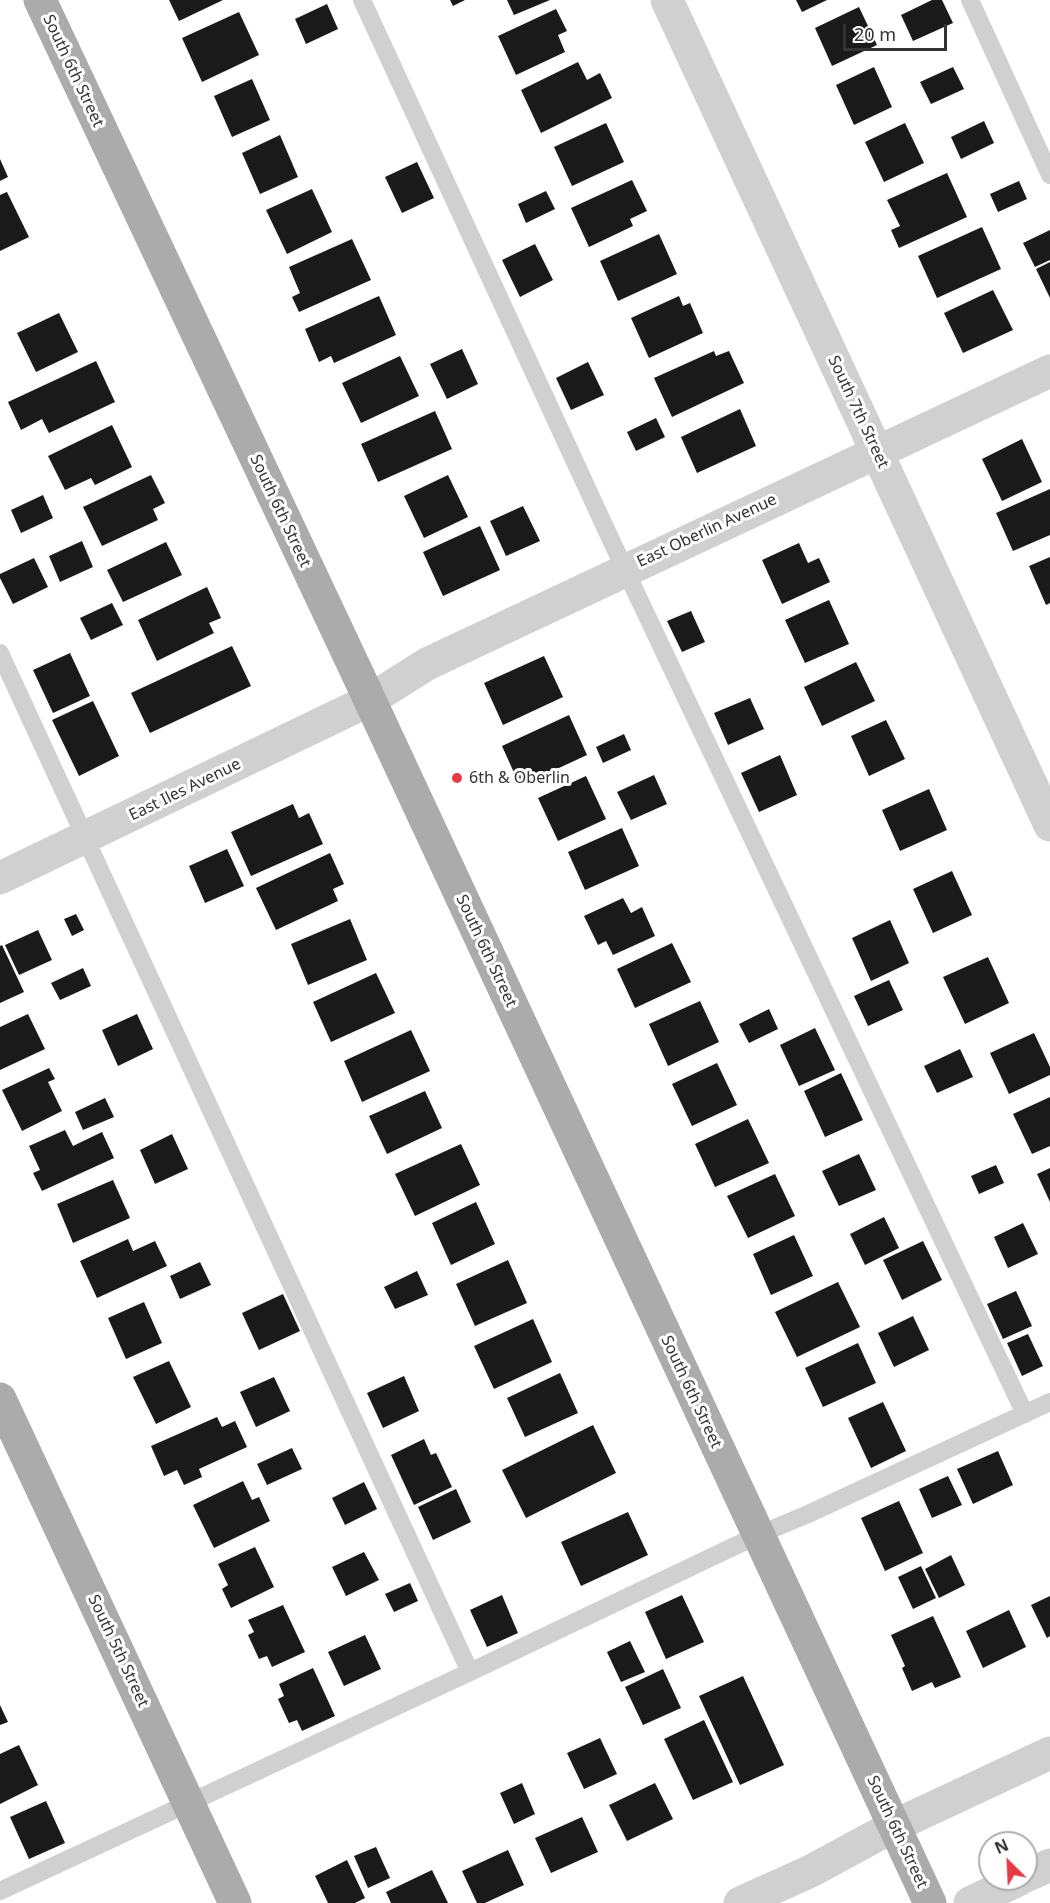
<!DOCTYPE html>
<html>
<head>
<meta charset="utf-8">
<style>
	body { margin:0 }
	#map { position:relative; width:1050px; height:1903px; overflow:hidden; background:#fff; font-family:"Noto Sans",sans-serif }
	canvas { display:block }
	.north { position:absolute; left:978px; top:1831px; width:60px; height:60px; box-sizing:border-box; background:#fff; border:2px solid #adadad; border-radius:50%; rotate:336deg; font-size:16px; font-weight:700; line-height:24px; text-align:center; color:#333 }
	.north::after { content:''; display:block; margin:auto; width:21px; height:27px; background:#e63946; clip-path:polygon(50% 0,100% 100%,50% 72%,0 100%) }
	.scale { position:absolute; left:843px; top:24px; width:104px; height:27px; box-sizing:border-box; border:3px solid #333; border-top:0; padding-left:8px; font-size:18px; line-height:21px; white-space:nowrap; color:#333; -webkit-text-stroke:4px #fff; paint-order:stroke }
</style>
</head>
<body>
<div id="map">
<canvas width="1050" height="1903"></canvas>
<div class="north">N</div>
<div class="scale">20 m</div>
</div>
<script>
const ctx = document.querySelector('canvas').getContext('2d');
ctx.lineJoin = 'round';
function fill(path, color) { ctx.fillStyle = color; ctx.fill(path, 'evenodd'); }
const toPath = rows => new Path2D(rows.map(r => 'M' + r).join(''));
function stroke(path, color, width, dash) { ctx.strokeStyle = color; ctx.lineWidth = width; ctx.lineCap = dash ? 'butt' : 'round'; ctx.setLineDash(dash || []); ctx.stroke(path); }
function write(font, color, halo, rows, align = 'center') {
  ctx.font = font + ' "Noto Sans",sans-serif'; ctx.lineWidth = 6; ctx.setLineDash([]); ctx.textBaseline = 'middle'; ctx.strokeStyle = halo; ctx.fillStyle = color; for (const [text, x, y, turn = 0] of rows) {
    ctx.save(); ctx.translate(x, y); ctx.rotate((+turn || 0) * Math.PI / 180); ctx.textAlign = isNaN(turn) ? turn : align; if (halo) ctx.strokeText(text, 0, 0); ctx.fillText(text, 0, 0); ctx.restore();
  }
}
const building = toPath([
	[169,0,223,0,179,21],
	[450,0,465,0,453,6],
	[507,0,550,0,514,15],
	[796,0,827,0,802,12],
	[932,0,942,0,953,23,913,41,901,15],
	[327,4,338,29,306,44,295,19],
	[859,7,877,45,832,66,815,28],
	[556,9,567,31,558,35,565,52,516,75,498,36],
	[239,12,259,55,202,82,182,38],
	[578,62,587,80,600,73,612,98,541,133,521,90],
	[874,67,892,107,854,125,836,85],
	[953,67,964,89,931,104,920,82],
	[252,79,270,120,232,137,214,96],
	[984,121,994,143,961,159,951,137],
	[606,123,624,162,572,186,554,147],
	[905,123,924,163,884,182,865,142],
	[280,135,298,177,260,194,242,153],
	[0,159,8,177,0,181],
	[417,162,434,198,402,213,385,177],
	[947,173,967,217,899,248,891,230,900,226,887,200],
	[632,180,647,211,630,219,633,226,589,247,571,208],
	[1019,181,1027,199,998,212,990,194],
	[312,189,332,232,287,254,266,210],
	[546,191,555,209,526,223,518,204],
	[7,192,29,237,0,251,0,195],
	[982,227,1001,269,937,298,918,256],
	[1050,230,1050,260,1035,267,1023,243],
	[659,234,677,274,618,301,600,261],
	[352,239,371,280,299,312,292,297,300,293,289,267],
	[535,244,553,280,520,297,502,260],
	[1050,262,1050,298,1036,269],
	[993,290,1013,330,963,353,944,313],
	[379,296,396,335,334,363,331,356,319,362,305,329],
	[679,296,683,306,690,303,703,333,649,358,631,318],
	[59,313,78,352,36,372,17,333],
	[462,349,478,384,447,399,430,364],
	[714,351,716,356,729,351,744,383,672,417,654,378],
	[400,356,419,396,361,423,342,383],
	[96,361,115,402,49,433,42,419,21,430,8,402],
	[588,362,604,395,571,410,556,378],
	[740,409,756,446,697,473,681,437],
	[435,411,452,449,378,482,361,444],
	[656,418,665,437,636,451,627,432],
	[112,425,132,467,95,485,91,478,65,490,48,456],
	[1022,439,1042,482,1002,501,982,459],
	[151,475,165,503,153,509,158,520,102,546,83,507],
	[448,475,468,517,424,538,404,496],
	[1050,489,1050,535,1013,551,996,513],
	[43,495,53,518,21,533,11,510],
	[523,506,540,541,506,556,490,521],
	[480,526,500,570,443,596,423,552],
	[82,541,93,567,60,582,49,556],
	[166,542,182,575,123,602,107,570],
	[799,543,808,563,819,558,830,582,782,604,762,560],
	[1050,557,1050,603,1046,605,1029,566],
	[34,558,48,587,13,604,0,578,0,574],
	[207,587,221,618,209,623,214,633,157,661,138,620],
	[829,600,849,644,805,663,785,620],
	[112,603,123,625,91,640,80,618],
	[691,611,705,642,682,652,667,621],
	[232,646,251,686,150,733,131,693],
	[70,653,90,696,53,713,33,670],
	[544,656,563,697,503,725,484,683],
	[856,662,875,701,822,726,804,687],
	[750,698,764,729,728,745,714,713],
	[93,701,119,756,79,776,52,720],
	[569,715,587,755,520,786,502,746],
	[886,720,905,759,869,776,851,736],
	[624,734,631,750,603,763,596,747],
	[780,755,797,795,759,812,741,773],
	[654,775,667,804,631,820,617,792],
	[586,776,606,819,558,841,538,798],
	[929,789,947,830,900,851,882,810],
	[293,804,299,818,309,813,323,844,251,876,231,832],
	[622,828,639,866,585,890,568,852],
	[227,849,244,886,205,903,189,866],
	[330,853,344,884,333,889,338,901,276,930,256,888],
	[952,871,972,915,933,933,913,889],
	[623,898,631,913,642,907,655,936,613,955,606,941,598,945,584,916],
	[76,914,84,930,72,936,64,919],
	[350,919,367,960,308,985,291,944],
	[890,920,909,963,871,981,852,938],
	[38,930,52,960,19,975,5,945],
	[672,943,691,982,635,1008,617,969],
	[2,945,24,992,0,1003,0,946],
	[988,957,1009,1003,965,1024,943,977],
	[83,968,91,986,60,1000,51,983],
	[376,973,395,1013,331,1042,313,1002],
	[889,980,903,1010,868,1026,854,996],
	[700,1001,719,1042,668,1066,649,1024],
	[769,1009,778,1029,749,1043,739,1024],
	[28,1014,45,1049,0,1070,0,1027],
	[137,1014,153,1049,118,1066,102,1030],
	[815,1028,835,1070,799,1086,780,1045],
	[411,1030,430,1071,362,1102,344,1061],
	[1034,1033,1050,1067,1050,1075,1009,1094,990,1053],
	[960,1049,973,1077,937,1093,924,1066],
	[717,1063,737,1105,692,1126,672,1084],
	[49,1068,55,1079,48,1082,62,1111,22,1131,2,1090],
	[841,1073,863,1120,825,1137,804,1091],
	[425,1091,442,1128,387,1154,369,1116],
	[1050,1097,1050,1146,1032,1154,1013,1114],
	[105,1098,114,1117,83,1130,75,1112],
	[748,1119,769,1163,715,1187,695,1144],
	[65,1130,73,1146,102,1132,114,1158,42,1191,33,1173,40,1170,29,1146],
	[172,1134,188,1169,155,1184,140,1150],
	[461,1144,480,1185,415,1216,395,1174],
	[859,1154,876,1190,839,1206,822,1171],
	[996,1165,1004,1183,979,1194,971,1176],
	[1050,1168,1050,1202,1037,1174],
	[775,1174,795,1216,748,1238,727,1196],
	[113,1180,130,1218,73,1243,57,1204],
	[476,1202,495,1244,451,1265,432,1223],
	[884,1217,899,1248,865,1265,850,1234],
	[1023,1223,1038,1254,1008,1268,994,1237],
	[794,1235,813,1276,771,1295,753,1254],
	[128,1239,133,1251,155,1241,167,1266,97,1298,80,1261],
	[923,1241,942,1280,902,1300,883,1260],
	[508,1260,527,1303,475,1326,456,1284],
	[200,1262,211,1285,180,1299,170,1276],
	[417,1271,428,1295,395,1309,384,1287],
	[838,1282,860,1327,797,1357,775,1312],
	[1016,1291,1032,1326,1003,1339,987,1304],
	[283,1294,300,1331,259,1350,242,1313],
	[144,1302,162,1343,126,1359,108,1318],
	[913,1316,929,1350,894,1367,878,1333],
	[533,1319,552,1362,494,1389,474,1346],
	[1028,1334,1043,1366,1022,1376,1007,1343],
	[858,1343,876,1383,823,1407,805,1368],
	[169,1361,191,1407,156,1424,133,1377],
	[560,1373,578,1413,525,1437,507,1398],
	[404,1376,419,1411,383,1428,367,1393],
	[274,1377,290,1411,256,1427,240,1392],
	[883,1402,906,1451,871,1468,848,1418],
	[217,1417,222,1427,235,1421,247,1447,199,1469,202,1477,184,1485,177,1470,164,1476,151,1446],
	[593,1425,616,1473,526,1518,502,1470],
	[424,1439,431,1455,436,1453,452,1487,414,1505,391,1455],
	[292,1448,302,1469,267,1485,257,1464],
	[998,1451,1013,1485,973,1504,957,1469],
	[948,1476,962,1505,932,1518,919,1489],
	[243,1481,252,1500,259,1497,270,1521,214,1548,193,1505],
	[364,1482,377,1509,345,1525,332,1498],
	[456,1489,471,1522,433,1540,418,1507],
	[899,1501,923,1553,885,1571,861,1518],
	[628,1512,648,1555,581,1586,561,1542],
	[255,1547,274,1587,231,1608,222,1589,228,1585,218,1564],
	[364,1552,379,1580,346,1596,332,1567],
	[951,1555,965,1585,939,1598,925,1569],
	[921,1566,936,1598,913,1609,898,1577],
	[410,1583,418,1601,394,1612,385,1594],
	[502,1595,518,1633,487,1647,470,1610],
	[682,1595,704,1642,666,1659,645,1612],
	[1050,1596,1050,1636,1047,1638,1031,1605],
	[283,1605,305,1652,272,1667,267,1656,259,1659,248,1635,254,1632,248,1620],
	[1009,1610,1026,1647,983,1668,966,1631],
	[933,1616,961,1677,935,1688,932,1682,912,1691,902,1668,905,1666,891,1635],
	[365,1635,381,1669,344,1686,328,1652],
	[630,1641,645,1672,621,1682,607,1652],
	[313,1668,335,1716,302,1731,297,1720,289,1723,278,1699,284,1696,279,1684],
	[663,1669,681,1708,643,1725,625,1687],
	[743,1676,784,1765,740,1785,699,1696],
	[0,1705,8,1722,0,1725],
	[704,1720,733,1782,693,1800,664,1739],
	[600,1738,617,1774,584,1789,567,1753],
	[19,1745,38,1785,0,1804,0,1754],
	[522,1783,535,1814,514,1824,500,1793],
	[655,1783,673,1819,627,1841,609,1805],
	[46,1801,65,1843,29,1859,10,1817],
	[582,1817,598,1852,551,1873,535,1838],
	[376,1847,390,1878,368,1888,354,1856],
	[508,1850,524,1885,485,1903,477,1903,462,1871],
	[347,1860,365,1898,355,1903,328,1903,315,1876],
	[432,1870,448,1903,391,1903,386,1892]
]);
const lane = toPath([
	[362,0,611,540,1025,1414],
	[970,0,1050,175],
	[0,653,470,1672],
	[0,1891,470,1672,758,1535,806,1515,1050,1402]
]);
const street = toPath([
	[667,0,1050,825],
	[0,878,370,700,427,664,1050,371],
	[1026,1876,1050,1865],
	[740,1903,811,1871,894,1826,1050,1753],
	[970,1903,1020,1879]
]);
const primary = toPath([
	[40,0,353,664,930,1903],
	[0,1399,235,1903]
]);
const markers = [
	[457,778,6,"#e63946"]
];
const streetNames = [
	["South 6th Street",73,71,65],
	["South 7th Street",858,412,65],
	["South 6th Street",280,511,65],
	["East Oberlin Avenue",707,531,-25],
	["East Iles Avenue",185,790,-26],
	["South 6th Street",486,951,65],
	["South 6th Street",691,1392,65],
	["South 5th Street",118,1651,65],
	["South 6th Street",897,1832,65]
];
const poiNames = [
	["6th & Oberlin",469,778]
];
fill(building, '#1a1a1a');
stroke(lane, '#d0d0d0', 18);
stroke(street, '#d0d0d0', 33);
stroke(primary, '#ababab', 33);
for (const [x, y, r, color] of markers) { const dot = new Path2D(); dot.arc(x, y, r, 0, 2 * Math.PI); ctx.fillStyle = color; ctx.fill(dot); stroke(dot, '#fff', 2); }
write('16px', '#333', '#fff', streetNames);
write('16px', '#333', '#fff', poiNames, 'left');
</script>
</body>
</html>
